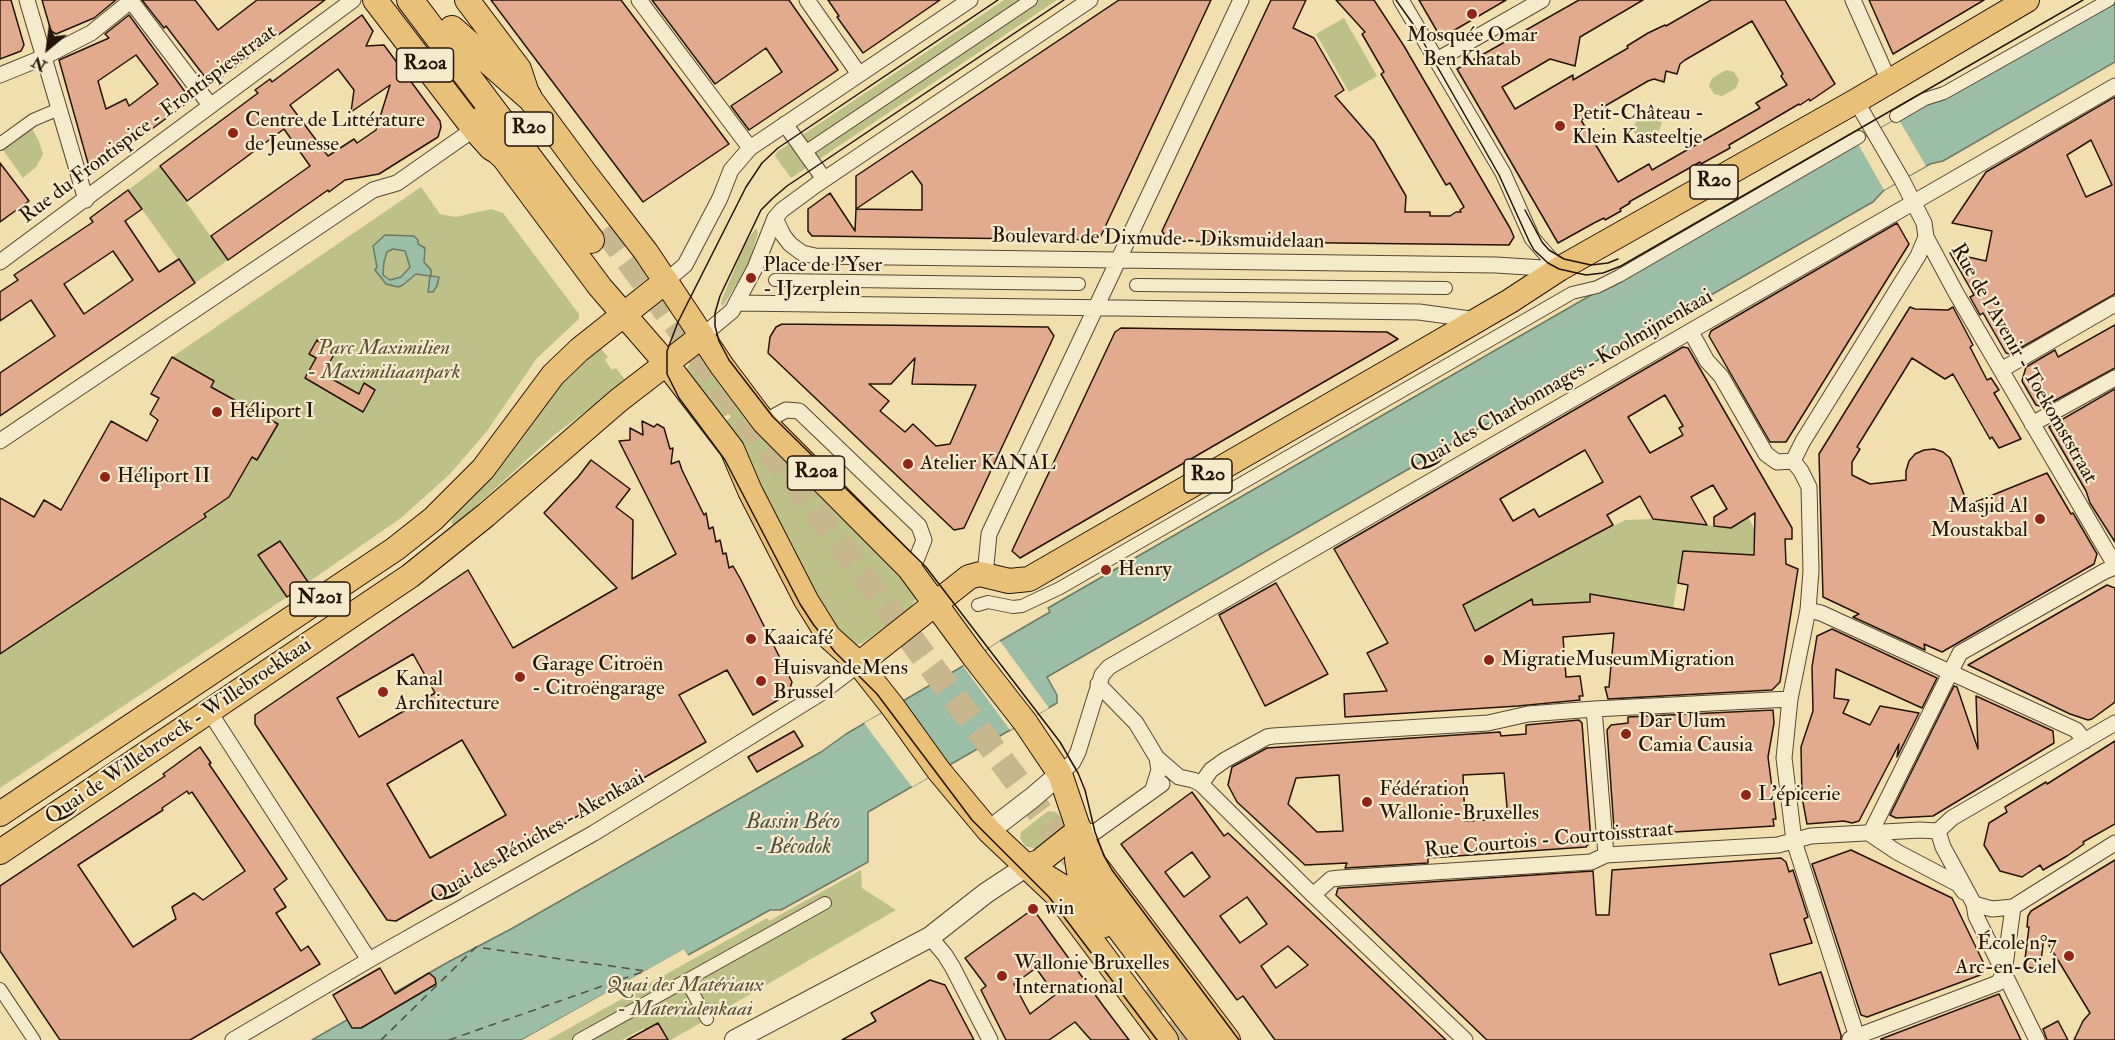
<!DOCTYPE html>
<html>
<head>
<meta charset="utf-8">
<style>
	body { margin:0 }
	#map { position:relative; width:2115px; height:1040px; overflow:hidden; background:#f1dfb0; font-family:"IM FELL Double Pica",serif }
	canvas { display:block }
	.north { position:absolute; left:18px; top:18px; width:60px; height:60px; -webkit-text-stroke:4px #f6eacc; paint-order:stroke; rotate:209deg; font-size:16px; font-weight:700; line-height:24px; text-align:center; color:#251407 }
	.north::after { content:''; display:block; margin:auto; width:21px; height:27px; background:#251407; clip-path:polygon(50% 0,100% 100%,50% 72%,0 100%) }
</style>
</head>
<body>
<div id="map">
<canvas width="2115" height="1040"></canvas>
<div class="north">N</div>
</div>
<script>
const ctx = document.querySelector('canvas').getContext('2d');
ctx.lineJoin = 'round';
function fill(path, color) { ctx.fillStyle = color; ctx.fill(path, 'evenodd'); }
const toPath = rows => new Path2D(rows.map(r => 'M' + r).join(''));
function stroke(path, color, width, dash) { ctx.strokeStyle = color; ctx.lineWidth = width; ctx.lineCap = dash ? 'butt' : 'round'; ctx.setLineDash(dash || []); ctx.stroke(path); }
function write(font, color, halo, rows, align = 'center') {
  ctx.font = font + ' "IM FELL Double Pica",serif'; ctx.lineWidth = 4.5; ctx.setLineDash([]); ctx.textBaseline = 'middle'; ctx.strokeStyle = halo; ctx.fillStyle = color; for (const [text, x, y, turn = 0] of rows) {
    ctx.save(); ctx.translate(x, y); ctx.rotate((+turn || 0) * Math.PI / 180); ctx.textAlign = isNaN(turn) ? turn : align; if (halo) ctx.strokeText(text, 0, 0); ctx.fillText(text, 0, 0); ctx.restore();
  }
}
const green = toPath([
	[1004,0,1057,0,791,178,775,156,777,152],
	[1344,18,1377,76,1349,92,1316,34],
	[1726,70,1734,72,1739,80,1736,88,1722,96,1714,94,1709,86,1712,78],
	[1649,114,1657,115,1662,123,1659,131,1646,139,1637,138,1633,130,1636,121],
	[31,127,39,141,43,154,37,166,23,178,3,150],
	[160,166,228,260,195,283,128,190],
	[421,187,440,214,456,217,491,209,503,213,579,314,579,319,537,358,487,431,450,474,401,518,287,597,0,788,0,650,2,653,206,517,204,514,229,497,252,457,257,460,277,424,211,387,214,381,172,357],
	[756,228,758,232,749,264,723,306,721,304,722,299,740,256,747,241],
	[601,349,608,357,605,360,612,370,616,368,626,381,553,436,455,525,451,523,455,512,568,376],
	[697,360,703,360,709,363,896,564,917,596,911,607,863,643,854,645,841,634,824,608,728,432,732,429,726,421,731,417,729,414,718,419,687,372,688,366],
	[1748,517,1755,530,1753,555,1683,551,1673,608,1590,594,1590,602,1533,605,1532,599,1475,631,1452,610,1625,520,1653,519,1731,528],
	[1048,811,1056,812,1060,816,1064,844,1037,849,1025,846,1020,838,1021,832],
	[861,870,862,888,896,910,671,1040,668,1040,658,1023,645,1030,644,1028,622,1040,548,1040,767,918,769,921]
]);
const water = toPath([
	[2103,0,2115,0,2115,62,1943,161,1930,164,1884,190,1873,202,1864,207,1047,677,1057,695,1057,703,868,812,868,862,781,910,770,910,688,955,684,950,522,1040,312,1040,450,961,511,929,821,752,846,734,963,666,1000,641,1050,612,1048,608,2103,0],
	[385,235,414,236,418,240,418,244,425,248,424,262,431,270,431,276,439,277,437,286,433,292,428,292,430,276,416,274,403,285,398,287,386,284,375,270,377,267,373,246,385,235],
	[393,249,405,251,410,267,401,277,390,280,383,275,384,262,387,252,393,249]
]);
const pier = toPath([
	[1898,118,1926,166,1884,190,1857,142],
	[1000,641,1049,708,1010,730,963,666],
	[902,702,950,765,912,787,864,723],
	[684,949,690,958,686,958,683,953,528,1040,522,1040]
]);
const ferry = toPath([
	[381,1040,476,947,646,971],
	[449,1040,645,971]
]);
const building = toPath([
	[0,0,11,0,24,45,21,51,0,59,0,0],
	[42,0,116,0,94,18,56,34,51,31,42,0],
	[142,0,195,0,218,30,257,0,325,0,211,85,166,26,164,28,142,0],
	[491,0,621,0,729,144,643,202,491,0],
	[652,0,789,0,838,70,749,130,731,106,782,72,766,48,715,84,652,0],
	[828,0,940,0,863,53,837,17,839,16,828,0],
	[1119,0,1211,0,1099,240,817,236,812,236,808,231,808,209,830,193,855,231,856,209,922,210,922,185,912,171,856,209,856,176,1119,0],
	[1271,0,1306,0,1293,28,1314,38,1344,90,1335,96,1374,141,1406,196,1405,212,1430,212,1430,216,1450,216,1456,212,1461,212,1460,210,1464,207,1450,183,1446,185,1381,74,1384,72,1362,34,1365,32,1336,0,1374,0,1404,46,1510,228,1514,237,1509,245,1168,241,1162,231,1271,0],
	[1419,0,1506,0,1441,38,1419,0],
	[1579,0,1643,0,1580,37,1575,66,1550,59,1502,87,1515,109,1573,75,1573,80,1628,48,1627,46,1648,33,1665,25,1666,26,1711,0,1785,0,1835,84,1810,101,1809,99,1800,105,1799,104,1729,145,1730,148,1701,164,1700,162,1629,202,1630,203,1620,209,1621,211,1605,220,1604,218,1594,223,1558,243,1457,69,1579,0],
	[1752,21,1783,74,1781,76,1787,85,1756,103,1760,108,1652,170,1649,164,1618,182,1581,120,1648,81,1654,79,1664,82,1666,71,1677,74,1680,64,1685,60,1752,21],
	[1869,0,1984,0,1893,54,1869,0],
	[129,15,191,100,91,174,59,60,109,38,105,34,129,15],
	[136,55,158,84,129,106,126,99,106,109,98,81,136,55],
	[362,15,373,31,366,46,384,45,440,121,441,127,438,137,379,174,345,180,329,192,328,190,228,260,211,236,310,166,284,129,187,201,160,166,258,93,255,90,270,79,272,82,362,15],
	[338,69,354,90,351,112,390,85,376,130,357,143,354,139,328,156,290,105,338,69],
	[2115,97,2115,294,2010,354,2006,353,1983,313,1980,315,1970,297,1974,295,1950,253,1986,261,1992,231,1952,223,1986,172,2115,97],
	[2091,140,2112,185,2086,197,2067,155,2091,140],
	[0,163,29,201,0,222,0,163],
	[128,190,142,209,125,221,159,272,179,259,195,283,0,416,0,373,55,336,31,300,0,321,0,292,18,280,14,275,93,222,90,218,128,190],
	[113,251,133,280,84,314,64,284,113,251],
	[1897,223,1909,244,1786,442,1770,442,1709,336,1711,331,1897,223],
	[1910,307,1915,309,1948,310,1953,307,1973,345,1970,347,1987,380,1991,378,1999,390,1994,393,2021,439,1999,448,1992,437,1990,439,1953,374,1945,379,1912,358,1857,447,1860,449,1852,462,1852,475,1870,484,1906,480,1906,471,1909,461,1915,454,1924,450,1934,449,1943,452,1950,458,1968,505,2047,473,2071,514,2073,513,2097,554,2094,564,1942,652,1924,644,1925,650,1853,617,1859,614,1823,597,1819,454,1910,307],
	[782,324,1048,327,1054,336,964,528,954,530,768,353,770,337,776,327,782,324],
	[915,358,912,384,976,385,950,444,936,446,913,424,905,432,880,411,889,401,869,384,891,384,915,358],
	[2115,325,2115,368,2043,407,2036,405,2022,381,2026,367,2055,350,2058,357,2115,325],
	[1121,328,1387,332,1398,339,1020,558,1012,551,1115,332,1121,328],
	[317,340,336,351,323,374,359,394,364,383,375,390,363,412,305,378,316,358,309,354,317,340],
	[1683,347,1688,348,1792,528,1792,539,1785,539,1786,564,1798,569,1780,682,1772,690,1608,699,1605,687,1609,687,1614,633,1563,637,1566,677,1580,676,1583,696,1579,696,1580,700,1518,706,1345,717,1344,694,1387,691,1367,653,1388,643,1334,549,1683,347],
	[1665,395,1683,426,1679,428,1683,435,1650,453,1628,417,1665,395],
	[1585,450,1603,482,1539,517,1534,509,1513,521,1500,499,1585,450],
	[1713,485,1727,509,1714,517,1714,526,1731,528,1755,513,1754,555,1683,551,1678,583,1688,585,1684,610,1590,594,1590,602,1533,605,1532,599,1475,631,1463,605,1613,525,1607,515,1640,496,1653,519,1707,525,1691,497,1713,485],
	[172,357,214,381,211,387,278,424,257,460,252,457,229,497,204,514,206,517,0,654,0,498,34,517,44,500,61,510,111,421,147,441,158,420,150,414,159,398,151,394,172,357],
	[2115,389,2115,542,2090,503,2086,491,2049,427,2115,389],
	[642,421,654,427,657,424,664,428,670,449,673,448,671,464,679,461,682,470,704,515,706,513,709,529,713,527,716,542,720,540,723,554,726,553,729,568,733,566,741,580,792,682,788,694,753,715,727,670,679,695,706,742,396,921,387,920,255,724,255,715,468,570,513,648,617,588,544,513,578,477,591,460,630,489,616,507,633,520,632,579,676,554,619,441,630,440,630,428,643,435,642,421],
	[413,654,435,693,359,737,337,698,413,654],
	[462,740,506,815,430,858,387,784,462,740],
	[280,541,308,582,287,597,258,555,280,541],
	[1276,583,1328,674,1265,706,1219,615,1276,583],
	[2107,585,2115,588,2115,702,2092,719,2088,720,2070,714,1968,665,2107,585],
	[1832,629,1937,678,1922,708,1836,669,1834,698,1849,700,1843,713,1870,725,1880,706,1919,713,1897,757,1899,744,1859,821,1852,823,1844,821,1807,824,1802,797,1801,747,1813,711,1812,667,1817,636,1832,629],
	[1954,686,1957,687,1978,749,1976,696,2053,731,2054,743,1933,816,1896,818,1890,815,1954,686],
	[1773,710,1774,723,1768,757,1776,819,1773,819,1774,826,1658,833,1620,839,1618,829,1614,829,1607,730,1611,725,1628,723,1628,717,1773,710],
	[1579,720,1582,723,1591,841,1586,847,1428,858,1428,863,1345,868,1347,863,1305,865,1237,802,1228,785,1232,767,1267,748,1500,732,1501,736,1526,734,1526,725,1579,720],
	[1504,773,1508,819,1465,821,1463,775,1504,773],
	[1339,775,1343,831,1317,832,1288,804,1296,778,1339,775],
	[794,731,803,746,757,772,748,757,794,731],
	[2115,741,2115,824,2083,842,2084,844,2067,856,2043,870,2040,865,2022,877,2000,871,1984,845,1989,823,2007,812,2005,807,2046,782,2047,784,2115,741],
	[200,747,211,763,209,764,287,879,274,889,286,907,276,913,301,951,308,946,320,964,190,1040,60,1040,0,951,0,886,165,776,163,774,200,747],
	[187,791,189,794,192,792,245,871,203,900,194,893,172,907,176,919,133,947,78,865,163,810,162,808,187,791],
	[1192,792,1224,836,1228,833,1446,1040,1275,1040,1243,996,1237,1000,1121,844,1192,792],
	[1192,852,1210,877,1184,897,1165,872,1192,852],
	[1247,897,1267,924,1240,943,1220,916,1247,897],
	[1288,946,1308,965,1276,988,1261,966,1288,946],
	[1851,850,1952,898,1986,968,1983,974,1867,1017,1861,1015,1812,864,1851,850],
	[1781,858,1786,862,1789,872,1793,870,1808,917,1804,919,1812,943,1770,954,1779,985,1821,972,1841,1035,1841,1040,1487,1040,1336,895,1338,888,1341,888,1593,871,1596,915,1609,915,1612,870,1781,858],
	[2115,860,2115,1040,2074,1040,2083,1021,2090,1013,2044,937,2040,969,2024,967,2029,927,2027,927,2028,916,2031,911,2115,860],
	[1033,909,1104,1007,1129,1040,1091,1040,1075,1022,1049,1040,1006,1040,981,990,986,986,965,958,1033,909],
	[1036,968,1055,995,1030,1014,1014,984,1036,968],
	[380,968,395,994,429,973,435,978,436,984,361,1028,352,1028,333,995,380,968],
	[930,980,945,985,974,1040,842,1040,876,1021,871,1013,930,980],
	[1999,994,2021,1040,1881,1040,1881,1039,1999,994],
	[2058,1021,2068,1040,2047,1040,2043,1029,2058,1021],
	[658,1023,668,1040,627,1040,658,1023]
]);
const trunkTunnel = toPath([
	[605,229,1075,859],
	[1149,988,1188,1040]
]);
const pedestrian = toPath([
	[1896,116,1925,99,1944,93,2109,0],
	[0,144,33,120,59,109],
	[808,150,1031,0],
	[775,280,1079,284],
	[1136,285,1446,288],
	[978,605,988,602,1013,607,1022,606,1060,588,1572,293,1597,287,1619,276,1859,137],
	[686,980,707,1019],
	[0,989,34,1040],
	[579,1040,825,903]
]);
const minor = toPath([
	[27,0,86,200],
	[639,0,750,148],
	[807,0,859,74],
	[1401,0,1503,173,1532,238,1559,269],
	[1853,0,1889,81],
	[131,1,210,105],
	[1437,60,1542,0],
	[0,75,44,57,91,33,132,0],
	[1856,101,1902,180,1924,223,1926,237,1956,293,2115,565],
	[785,124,824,179],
	[775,218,783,235,790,244,802,253,815,256,1496,265,1559,269],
	[0,262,353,0],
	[666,281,685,265,720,198,731,170,750,148,970,0],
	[737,303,1419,312,1477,320],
	[1691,332,1707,361,1721,376,1766,454,1777,462,1793,461],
	[702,336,732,311,755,268,775,218,782,210,816,185,1090,0],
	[2001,370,2115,304],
	[764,422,786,410,799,411,919,526,924,540,917,558,909,568],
	[2032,424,2115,378],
	[0,441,373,190,397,183,474,129],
	[1793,461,1801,471,1809,487,1811,571,1808,610,1790,699,1784,758,1794,841,1857,1037],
	[1793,461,1803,441,1918,256,1926,237],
	[985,575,989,534,1241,0],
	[1808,610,1821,613,2076,730,2085,741],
	[1098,684,1136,723,1157,758,1159,770,1153,789],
	[1594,709,1606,855],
	[209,711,369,960],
	[1157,758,1179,777,1193,780,1201,784,1313,895,1465,1040],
	[1060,774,1073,762,1078,752,1102,675,1109,667,2115,86],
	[1201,784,1211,770,1225,760,1267,737,1273,736,1488,723,1528,714,1594,709,1790,699],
	[1079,830,1095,832,1162,784],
	[1938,831,1943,847,1974,904,1976,916,2037,1040],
	[1938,831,1952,818,2115,723],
	[1870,834,1960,653,2105,571,2115,567],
	[1870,834,1897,852,1958,884,1964,892],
	[1313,895,1331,879,1340,878,1591,862,1606,855,1778,845,1811,836,1920,830,1938,831],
	[1974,904,1992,909,2013,907,2115,843],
	[930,937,945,955,953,968,990,1040],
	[1850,1039,1998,983,2004,973,2013,907],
	[233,1040,369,960,594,833,821,693,859,664]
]);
const tertiary = toPath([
	[989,831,1032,798,1060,774],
	[735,1040,930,937,986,893,1027,866]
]);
const primary = toPath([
	[375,0,474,129,491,148,501,154,600,287,666,363,732,449,750,491,806,600,829,637,859,664,893,707,939,771,989,831,1059,897,1166,1040],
	[467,0,519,69,528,96,585,173,646,252,722,366,764,422,909,568,975,658],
	[859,664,969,577,980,574,1009,581,1029,579,1400,365,1510,301,1559,269,1856,101,2027,0],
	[1025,722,1060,774,1079,830,1094,863,1228,1040],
	[0,814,395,549,433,519,483,469,553,375,579,350,666,281],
	[0,852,410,576,486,515,619,400,702,336],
	[1027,866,1039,862,1079,830]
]);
const trunk = toPath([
	[410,0,591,240],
	[452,29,528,96],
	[481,120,497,143,501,154],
	[1079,830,1078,859,1080,872,1090,889,1204,1040],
	[1027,866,1061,887,1102,925]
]);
const tram = toPath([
	[998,0,778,148,762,163,746,187,678,322,667,351,667,374,679,398,725,460,800,604,813,624,835,652,877,694,972,820,1049,897,1157,1040],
	[1064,0,787,186,773,198,761,210,720,296,715,313,715,326,719,341,729,360,773,417,926,567,1060,742,1078,773,1085,790,1095,832,1104,856,1112,870,1239,1040],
	[1396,0,1413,24,1499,175,1529,241,1534,250,1548,263,1559,269,1586,275,1603,273,1621,266,2083,0],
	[1525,210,1542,242,1549,250,1564,259,1591,265,1608,263,1618,259]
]);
const primaryBridge = toPath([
	[975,658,1025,722]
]);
const markers = [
	[1472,14,6,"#8f2418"],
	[1560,126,6,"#8f2418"],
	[233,133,6,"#8f2418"],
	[751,278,6,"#8f2418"],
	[217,412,6,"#8f2418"],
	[908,464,6,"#8f2418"],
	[105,477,6,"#8f2418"],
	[2040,519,6,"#8f2418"],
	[1106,570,6,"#8f2418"],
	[751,639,6,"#8f2418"],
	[1489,660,6,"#8f2418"],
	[520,677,6,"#8f2418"],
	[761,681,6,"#8f2418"],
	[383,692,6,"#8f2418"],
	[1626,734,6,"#8f2418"],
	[1746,795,6,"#8f2418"],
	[1367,802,6,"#8f2418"],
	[1033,909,6,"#8f2418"],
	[2069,956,6,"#8f2418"],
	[1002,976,6,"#8f2418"]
];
const shields = [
	[425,65,57],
	[529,129,48],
	[1714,182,48],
	[816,473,57],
	[1208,476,48],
	[320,599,60]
];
const shieldNames = [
	["R20a",425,65],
	["R20",529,129],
	["R20",1714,182],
	["R20a",816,473],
	["R20",1208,476],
	["N201",320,599]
];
const poiNames = [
	["Mosquée Omar",1472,36,"center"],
	["Ben Khatab",1472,60,"center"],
	["Petit-Château -",1572,114],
	["Klein Kasteeltje",1572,138],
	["Centre de Littérature",245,121],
	["de Jeunesse",245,145],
	["Place de l'Yser",763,266],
	["- IJzerplein",763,290],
	["Héliport I",229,412],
	["Atelier KANAL",920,464],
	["Héliport II",117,477],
	["Masjid Al",2028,507,"right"],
	["Moustakbal",2028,531,"right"],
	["Henry",1118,570],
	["Kaaicafé",763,639],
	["MigratieMuseumMigration",1501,660],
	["Garage Citroën",532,665],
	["- Citroëngarage",532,689],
	["HuisvandeMens",773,669],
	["Brussel",773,693],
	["Kanal",395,680],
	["Architecture",395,704],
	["Dar Ulum",1638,722],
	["Camia Causia",1638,746],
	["Fédération",1379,790],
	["Wallonie-Bruxelles",1379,814],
	["L'épicerie",1758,795],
	["win",1045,909],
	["École n°7",2057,944,"right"],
	["Arc-en-Ciel",2057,968,"right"],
	["Wallonie Bruxelles",1014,964],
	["International",1014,988]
];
const streetNames = [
	["Rue du Frontispice - Frontispiesstraat",149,125,-37],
	["Boulevard de Dixmude - Diksmuidelaan",1158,240,1],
	["Rue de l'Avenir - Toekomststraat",2023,364,60],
	["Quai des Charbonnages - Koolmijnenkaai",1562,382,-30],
	["Quai de Willebroeck - Willebroekkaai",179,732,-34],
	["Quai des Péniches - Akenkaai",538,838,-30],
	["Rue Courtois - Courtoisstraat",1549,841,-5]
];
const parkNames = [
	["Parc Maximilien",384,349],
	["- Maximiliaanpark",384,373],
	["Quai des Matériaux",685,986],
	["- Materialenkaai",685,1010]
];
const waterNames = [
	["Bassin Béco",793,823],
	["- Bécodok",793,848]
];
fill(green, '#bdc189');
fill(water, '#9cbda6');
stroke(water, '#6c7966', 1.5);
fill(pier, '#f1dfb0');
stroke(ferry, '#4f4f3f', 1.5, [8, 6]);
fill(building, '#e2ab90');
stroke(building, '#251407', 1.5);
stroke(trunkTunnel, '#c8b68e', 26, [26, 13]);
stroke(pedestrian, '#584731', 14);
stroke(minor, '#584731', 17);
stroke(tertiary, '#584731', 22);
stroke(primary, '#251407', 26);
stroke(trunk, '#251407', 28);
stroke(pedestrian, '#f6eacc', 12);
stroke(minor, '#f6eacc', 15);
stroke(tertiary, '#f6eacc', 20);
stroke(primary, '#e8c078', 24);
stroke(trunk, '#e8c078', 26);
stroke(tram, '#251407', 1.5);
stroke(primaryBridge, '#251407', 26, []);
stroke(primaryBridge, '#e8c078', 24);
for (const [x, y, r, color] of markers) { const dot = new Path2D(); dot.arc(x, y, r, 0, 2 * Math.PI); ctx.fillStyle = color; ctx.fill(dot); stroke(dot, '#f6eacc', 2); }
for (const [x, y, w] of shields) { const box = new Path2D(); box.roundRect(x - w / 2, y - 17, w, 34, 4.5); ctx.fillStyle = '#f6eacc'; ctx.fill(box); stroke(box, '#251407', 1.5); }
write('bold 20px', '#251407', null, shieldNames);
write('21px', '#251407', '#f6eacc', poiNames, 'left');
write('21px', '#251407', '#f6eacc', streetNames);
write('italic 21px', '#5a5134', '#f6eacc', parkNames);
write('italic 22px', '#4f4f3f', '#f6eacc', waterNames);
</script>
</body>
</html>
